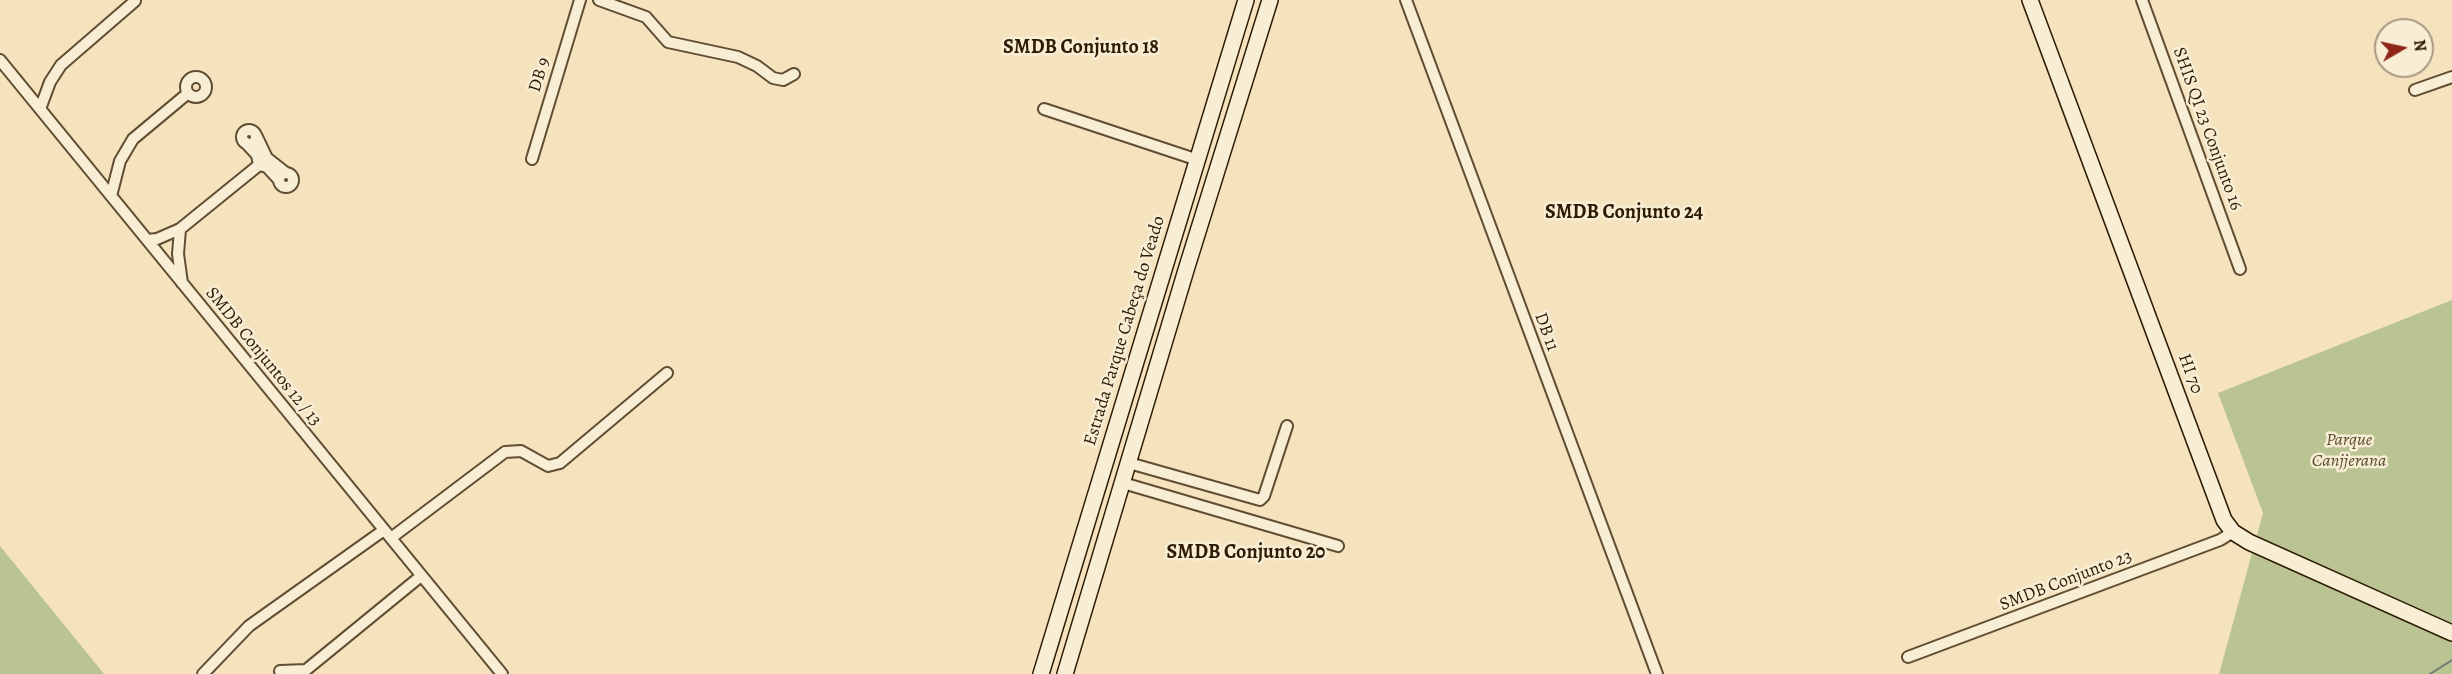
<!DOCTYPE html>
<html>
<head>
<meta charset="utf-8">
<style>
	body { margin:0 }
	#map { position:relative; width:2452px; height:674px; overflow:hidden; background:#f5e3be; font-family:Alegreya,serif }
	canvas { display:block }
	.north { position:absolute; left:2374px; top:18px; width:60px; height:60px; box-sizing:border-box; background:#f8edd5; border:2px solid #a79981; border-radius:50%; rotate:81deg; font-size:16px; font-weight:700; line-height:24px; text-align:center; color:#2e1b03 }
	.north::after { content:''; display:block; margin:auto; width:21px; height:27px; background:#8f2418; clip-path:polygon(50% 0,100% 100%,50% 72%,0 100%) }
</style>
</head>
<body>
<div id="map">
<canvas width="2452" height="674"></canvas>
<div class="north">N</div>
</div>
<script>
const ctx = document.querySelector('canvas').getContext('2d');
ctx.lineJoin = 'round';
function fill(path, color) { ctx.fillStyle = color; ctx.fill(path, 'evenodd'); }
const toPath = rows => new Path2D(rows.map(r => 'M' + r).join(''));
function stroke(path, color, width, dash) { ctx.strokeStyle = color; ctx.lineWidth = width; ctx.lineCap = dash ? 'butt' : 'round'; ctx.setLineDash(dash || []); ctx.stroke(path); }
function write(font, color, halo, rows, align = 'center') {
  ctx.font = font + ' Alegreya,serif'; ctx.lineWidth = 5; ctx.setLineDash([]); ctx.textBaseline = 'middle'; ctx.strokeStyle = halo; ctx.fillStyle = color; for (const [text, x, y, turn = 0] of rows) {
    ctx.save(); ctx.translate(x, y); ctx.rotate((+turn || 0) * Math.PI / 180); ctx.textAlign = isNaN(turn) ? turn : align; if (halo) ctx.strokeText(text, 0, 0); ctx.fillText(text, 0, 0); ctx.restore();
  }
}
const green = toPath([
	[2452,300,2452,674,2219,674,2263,513,2218,393],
	[0,546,104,674,0,674]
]);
const stream = toPath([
	[2430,674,2452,660]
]);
const street = toPath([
	[599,0,646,17,668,42,738,57,757,66,773,78,783,80,794,74],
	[1406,0,1657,674],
	[2142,0,2240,269],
	[0,60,502,674],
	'186 87a10 10 0 1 1 20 0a10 10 0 1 1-20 0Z',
	[2415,90,2452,77],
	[40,109,50,82,61,65,135,1],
	[1044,109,1198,160],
	'242 137a7 7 0 1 1 14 0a7 7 0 1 1-14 0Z',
	[256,135,267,158,286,173],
	[245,142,257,155,259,165],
	[532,159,580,0],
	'279 180a7 7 0 1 1 14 0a7 7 0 1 1-14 0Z',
	[111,196,120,161,133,139,187,94],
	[147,240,157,239,180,229],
	[182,283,178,254,180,229,259,165,267,167,279,180],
	[1129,463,1260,500,1264,496,1287,426],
	[1123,483,1338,546],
	[391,538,505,452,521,451,548,466,560,463,667,373],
	[1908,657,2220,540,2233,532],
	[280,671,306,670,421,576],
	[203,674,249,626,384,530]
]);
const secondary = toPath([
	[2030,0,2224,520,2233,532,2249,542,2452,633],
	[1041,674,1246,0],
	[1065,674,1186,270,1270,0]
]);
const streetNames = [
	["DB 9",540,75,-73],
	["SHIS QI 23 Conjunto 16",2207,129,70],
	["Estrada Parque Cabeça do Veado",1125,331,-73],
	["DB 11",1546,332,70],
	["SMDB Conjuntos 12 / 13",263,357,51],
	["HI 70",2190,374,70],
	["SMDB Conjunto 23",2066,581,-21]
];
const parkNames = [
	["Parque",2349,441],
	["Canjjerana",2349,462]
];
const neighbourhoodNames = [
	["SMDB Conjunto 18",1081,48],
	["SMDB Conjunto 24",1624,213],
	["SMDB Conjunto 20",1246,553]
];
fill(green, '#bac493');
stroke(stream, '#747b73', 2);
stroke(street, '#604d32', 14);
stroke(secondary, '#2e1b03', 18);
stroke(street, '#f8edd5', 10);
stroke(secondary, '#f8edd5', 15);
write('18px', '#2e1b03', '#f8edd5', streetNames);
write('italic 18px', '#584e2e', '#f8edd5', parkNames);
write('bold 20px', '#2e1b03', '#f8edd5', neighbourhoodNames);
</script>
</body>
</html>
